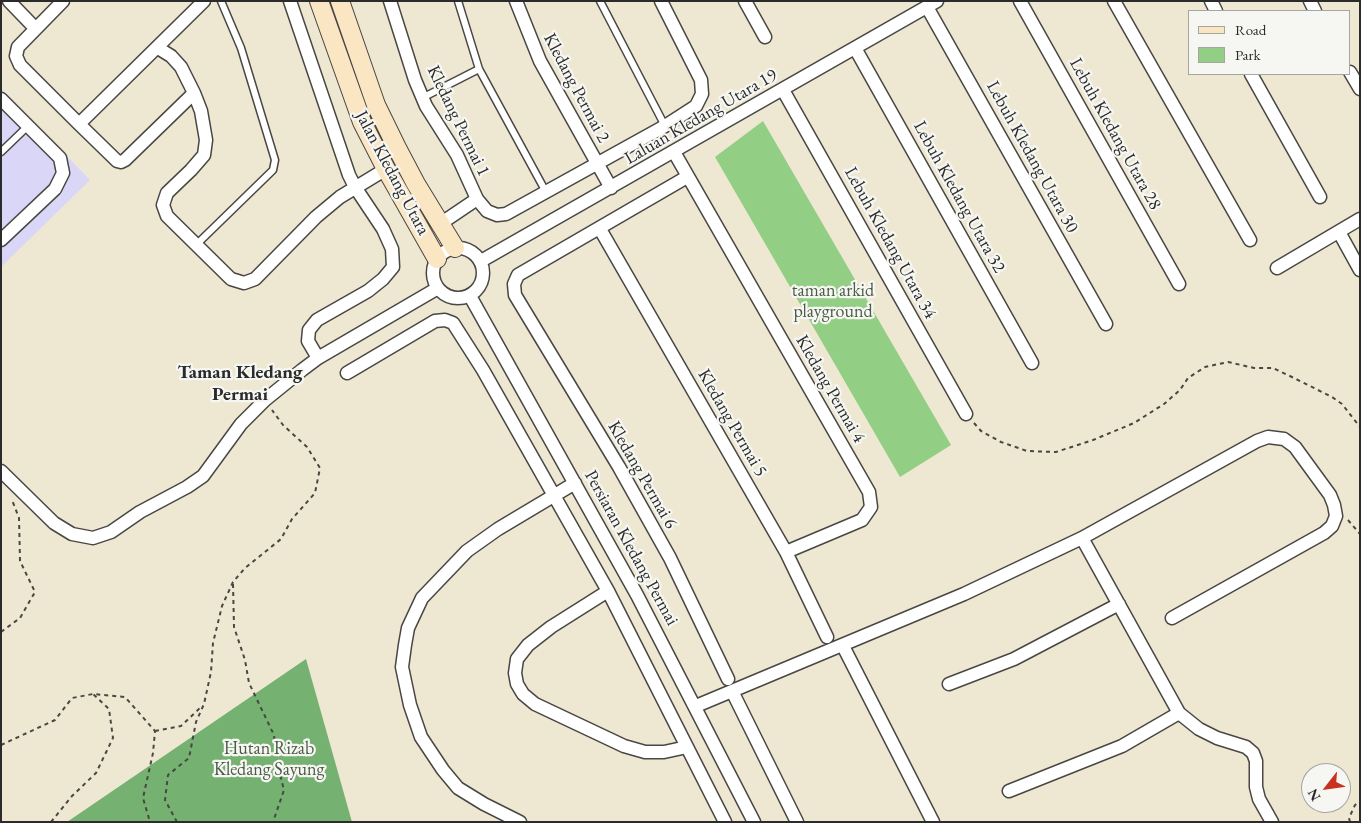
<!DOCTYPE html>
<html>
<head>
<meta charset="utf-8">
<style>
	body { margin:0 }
	#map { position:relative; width:1361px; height:823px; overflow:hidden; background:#eee8d2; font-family:"EB Garamond",serif }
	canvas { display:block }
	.frame { position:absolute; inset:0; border:2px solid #2b2b2b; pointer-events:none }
	.legend { position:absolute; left:1188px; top:10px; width:162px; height:65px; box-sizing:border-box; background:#f6f6f2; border:1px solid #a5a5a2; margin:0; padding:6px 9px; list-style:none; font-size:15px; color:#2b2b2b }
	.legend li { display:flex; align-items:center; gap:10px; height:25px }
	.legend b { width:25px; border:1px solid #a5a5a2 }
	.north { position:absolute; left:1301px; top:763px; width:50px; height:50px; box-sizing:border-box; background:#f6f6f2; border:1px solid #a5a5a2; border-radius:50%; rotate:240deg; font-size:14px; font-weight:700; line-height:20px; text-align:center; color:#2b2b2b }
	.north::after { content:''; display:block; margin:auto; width:18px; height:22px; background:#c8321e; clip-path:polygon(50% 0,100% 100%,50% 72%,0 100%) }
</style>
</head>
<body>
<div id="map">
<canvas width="1361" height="823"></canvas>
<div class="frame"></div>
<ul class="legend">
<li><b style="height:6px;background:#fbe6c3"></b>Road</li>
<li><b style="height:14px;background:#92ce83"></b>Park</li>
</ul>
<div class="north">N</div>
</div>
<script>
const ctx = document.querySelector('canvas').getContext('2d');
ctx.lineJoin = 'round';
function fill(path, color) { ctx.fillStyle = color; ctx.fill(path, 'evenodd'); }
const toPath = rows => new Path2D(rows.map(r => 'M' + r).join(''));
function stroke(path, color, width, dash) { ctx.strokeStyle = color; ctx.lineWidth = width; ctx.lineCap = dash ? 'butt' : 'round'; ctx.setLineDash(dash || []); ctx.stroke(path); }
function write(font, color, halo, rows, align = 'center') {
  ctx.font = font + ' "EB Garamond",serif'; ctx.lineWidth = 4.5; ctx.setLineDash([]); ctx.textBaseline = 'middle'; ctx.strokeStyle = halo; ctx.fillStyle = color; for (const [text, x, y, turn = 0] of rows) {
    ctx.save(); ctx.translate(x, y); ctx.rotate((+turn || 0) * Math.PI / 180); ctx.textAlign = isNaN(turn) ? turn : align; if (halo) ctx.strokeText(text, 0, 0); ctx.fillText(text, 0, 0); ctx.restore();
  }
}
const built = toPath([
	[1,88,90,180,1,267]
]);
const green = toPath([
	[763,121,951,445,900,477,715,157]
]);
const forest = toPath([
	[306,659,352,822,67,822]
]);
const path = toPath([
	[974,423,981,431,1001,442,1027,451,1056,452,1093,440,1134,423,1164,404,1180,390,1188,378,1205,367,1228,362,1254,368,1273,368,1294,378,1332,397,1342,404,1360,427],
	[1348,520,1360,534],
	[233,584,234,627,245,660,249,683,274,735,276,759,284,790,273,822],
	[1,632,20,618,35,592,20,561,19,518,12,500],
	[155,731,181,726,202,706],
	[1,745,55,720,72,698,93,694,125,697,155,731,153,753,143,798,150,822],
	[51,822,72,796,96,773,113,738,109,709,93,694],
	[177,822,165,800,168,775,189,758,196,722,204,704,211,672,213,643,222,606,233,582,245,568,281,539,292,519,315,493,320,468,307,447,283,425,272,410],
	[1350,822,1349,818,1355,805,1360,802]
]);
const service = toPath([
	[458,1,479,69,546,192],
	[600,1,665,126],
	[422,98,479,69],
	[1,152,28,126],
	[197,244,273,170,275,160,241,48,221,1]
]);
const minor = toPath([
	[9,1,35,28],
	[63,1,18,47,16,56,20,65,79,124,204,1],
	[290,1,349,175,355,187,383,229,392,249,393,267,383,279,368,291,317,320,309,330,308,341,318,358],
	[390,1,415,80,426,106,457,155,477,199,487,211,497,215,506,214,665,126,696,106,702,94,701,80,661,1],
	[516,1,540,61,611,188],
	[745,1,765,37],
	[1020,1,1179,284],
	[1114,1,1250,240],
	[1211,1,1216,11],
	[1310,1,1315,11],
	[927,7,1106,324],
	[158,48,171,56,181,67,194,93,201,111,206,140,204,155,191,170,167,193,163,205,167,216,231,279,244,283,255,279,316,217,340,197,386,169],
	[855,48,1032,363],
	[1350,72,1360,89],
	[1251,74,1320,197],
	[783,90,966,414],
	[1,99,60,158,63,173,55,189,1,240],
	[79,124,117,161,121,162,125,160,194,93],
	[674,152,869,492,871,507,862,520,786,552],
	[687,177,518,275,514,284,515,295,619,467,670,558,728,679],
	[440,224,477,199],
	[600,229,786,552,827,637],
	[1339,232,1360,270],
	'433 273a25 25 0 1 1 50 0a25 25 0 1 1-50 0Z',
	[481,261,937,1],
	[1277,268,1360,219],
	[470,296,637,595,754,822],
	[347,373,435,321,445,320,453,323,483,370,608,591,725,822],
	[1,471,54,523,72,534,93,538,111,532,140,512,187,487,203,476,241,424,265,400,302,370,318,358,438,288],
	[1082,538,1179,713,1199,729,1217,738,1246,747,1253,753,1256,761,1256,787,1259,799,1272,822],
	[608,591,551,627,528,645,517,659,515,673,517,684,523,694,535,704,624,746,645,752,664,752,687,747],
	[843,646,933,822],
	[949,684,1014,659,1119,604],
	[732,691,797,822],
	[696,706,964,594,1082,538,1257,441,1268,437,1284,439,1295,447,1330,495,1334,505,1336,516,1332,526,1324,533,1172,618],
	[1009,791,1122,746,1179,713],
	[520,822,484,804,458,788,443,770,421,737,410,705,402,667,405,645,408,628,422,598,467,551,498,529,575,483]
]);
const secondary = toPath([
	[319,1,362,122,386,169,437,259],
	[340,1,376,105,397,148,416,184,455,248]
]);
const streetNames = [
	["Kledang Permai 2",576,88,62],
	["Laluan Kledang Utara 19",701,117,-30],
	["Kledang Permai 1",458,121,64],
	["Lebuh Kledang Utara 28",1115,134,61],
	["Lebuh Kledang Utara 30",1032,157,61],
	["Jalan Kledang Utara",392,173,62],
	["Lebuh Kledang Utara 32",959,197,61],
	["Lebuh Kledang Utara 34",890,243,61],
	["Kledang Permai 4",830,389,60],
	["Kledang Permai 5",732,423,60],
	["Kledang Permai 6",642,475,60],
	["Persiaran Kledang Permai",631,548,61]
];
const parkNames = [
	["taman arkid",833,291],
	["playground",833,312],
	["Hutan Rizab",269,749],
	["Kledang Sayung",269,770]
];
const neighbourhoodNames = [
	["Taman Kledang",240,373],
	["Permai",240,395]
];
fill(built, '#d9d6f7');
fill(green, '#92ce83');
fill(forest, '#75b171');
stroke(service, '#484744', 9);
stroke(minor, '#484744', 15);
stroke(secondary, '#484744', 20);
stroke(path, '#484744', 2, [4, 4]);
stroke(service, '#fff', 6);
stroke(minor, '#fff', 12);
stroke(secondary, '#fbe6c3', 18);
write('18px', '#2b2b2b', '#f6f6f2', streetNames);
write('18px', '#4a5c45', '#f6f6f2', parkNames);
write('bold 19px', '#2b2b2b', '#f6f6f2', neighbourhoodNames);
</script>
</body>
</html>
